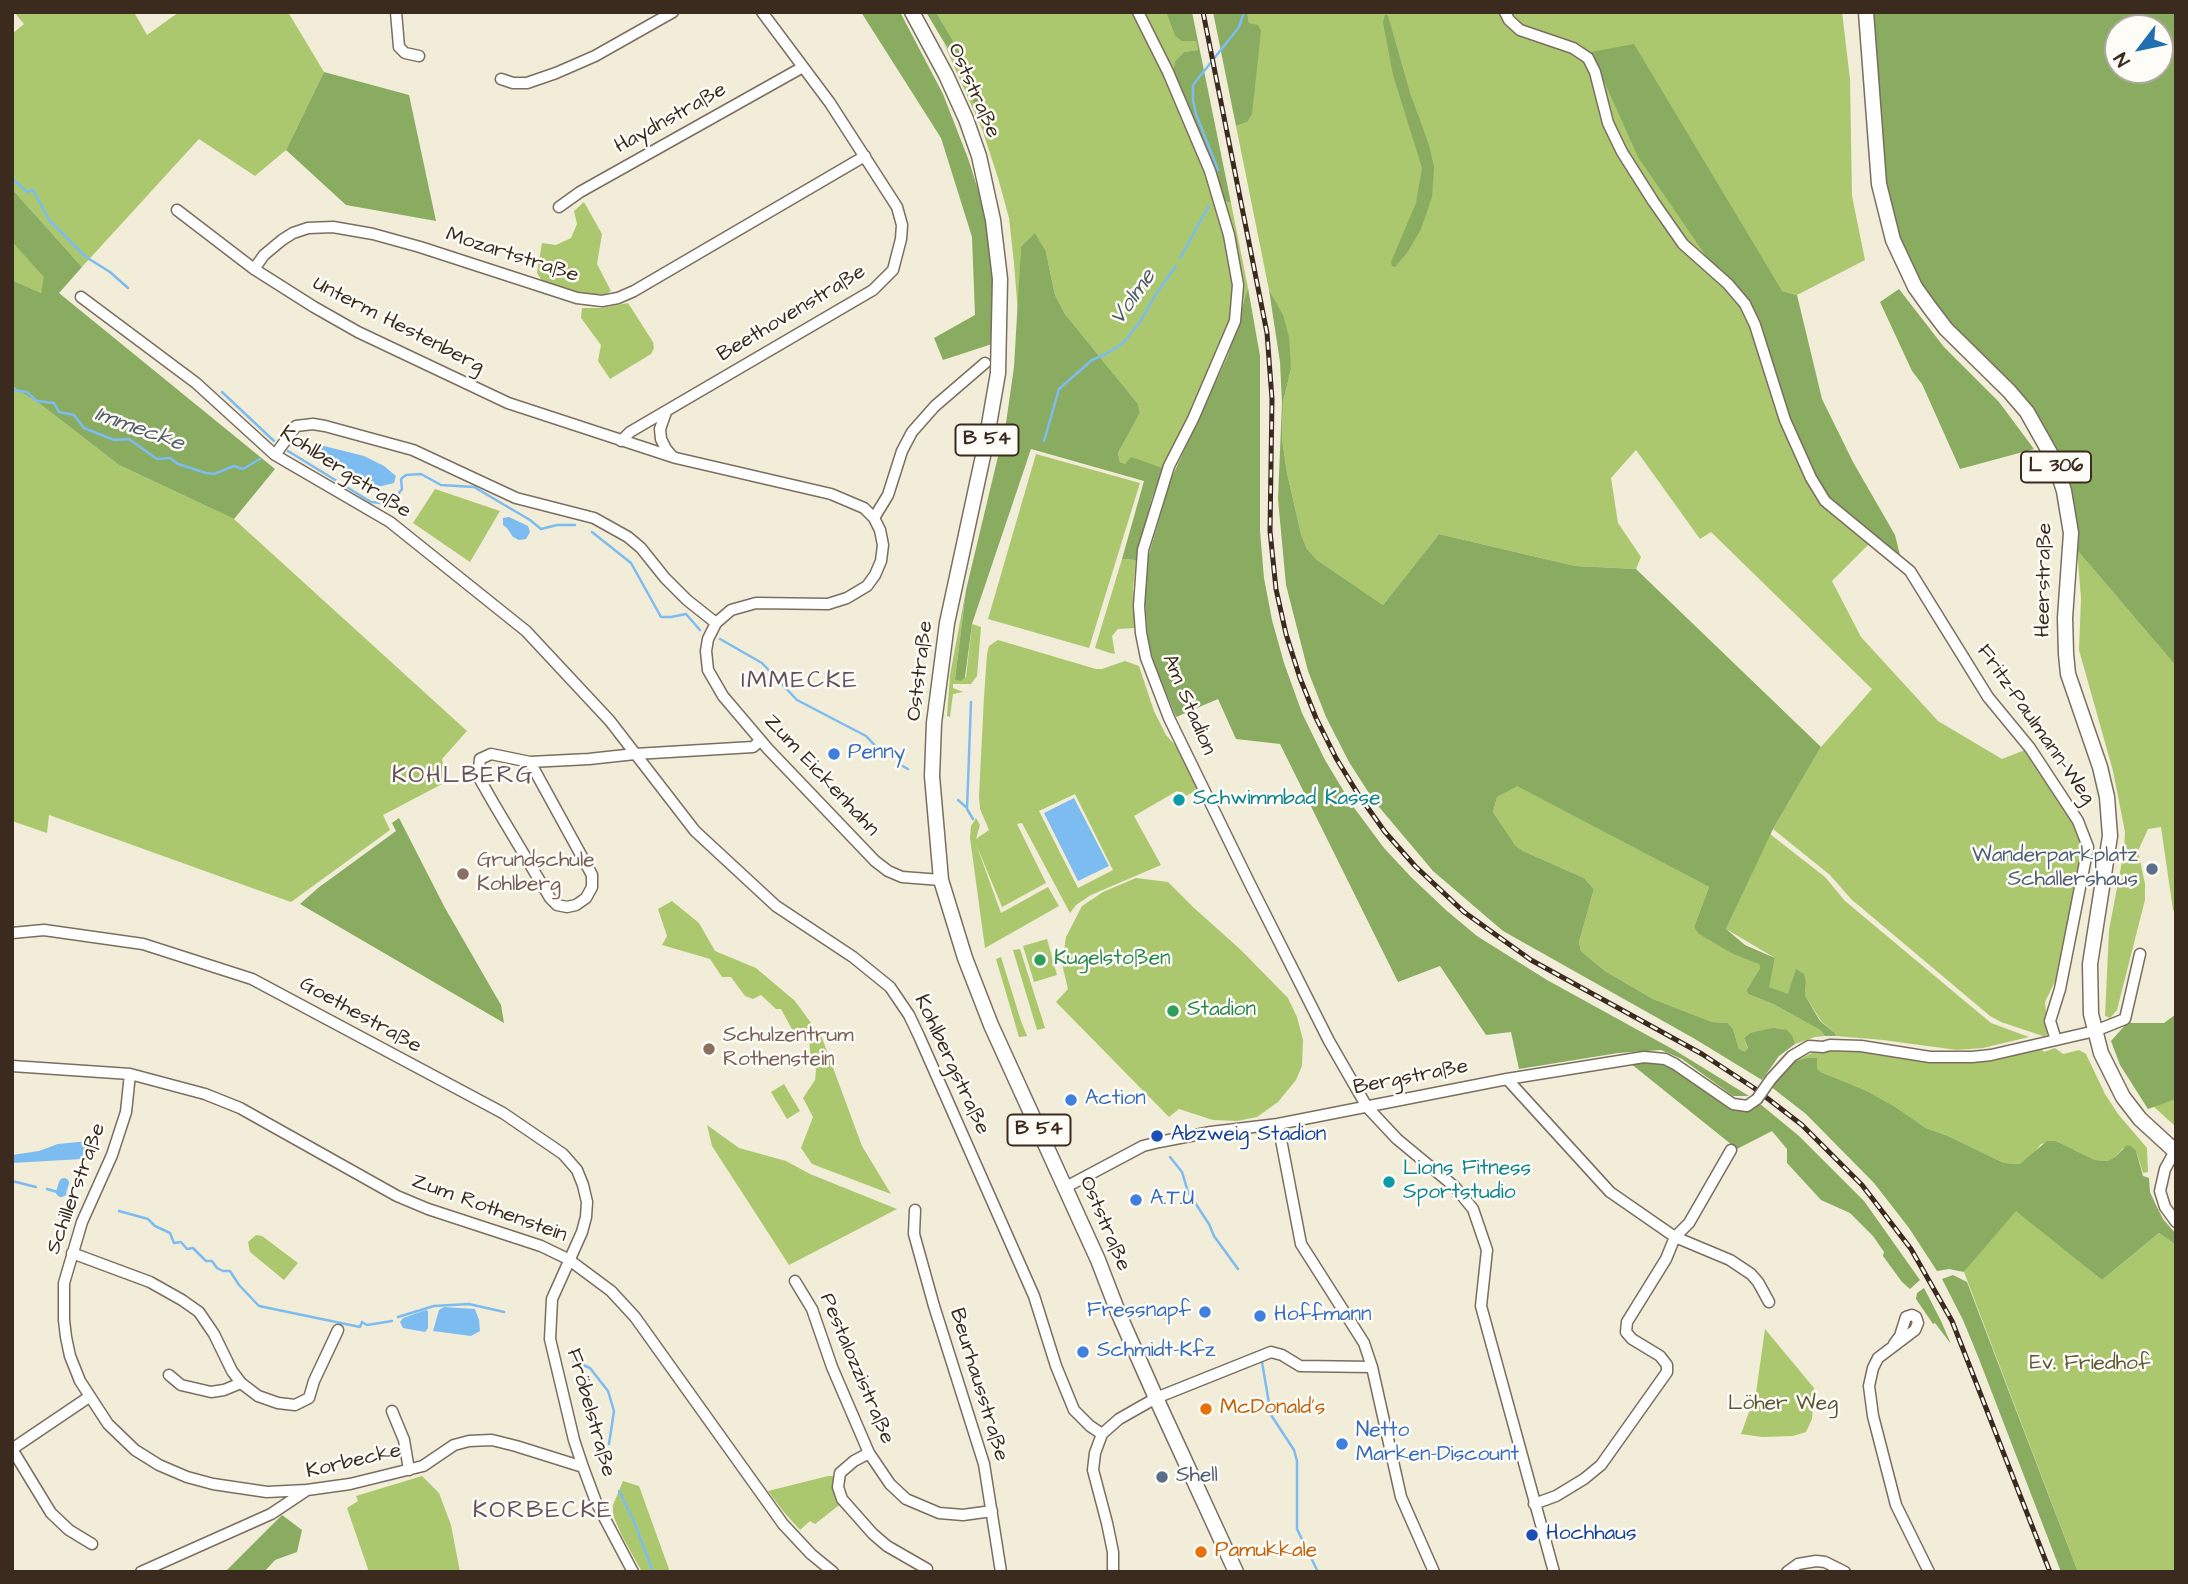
<!DOCTYPE html>
<html>
<head>
<meta charset="utf-8">
<style>
	body { margin:0 }
	#map { position:relative; width:2188px; height:1584px; overflow:hidden; background:#f1edd8; font-family:"Architects Daughter",sans-serif }
	canvas { display:block }
	.frame { position:absolute; inset:0; border:14px solid #3b2a1e; pointer-events:none }
	.north { position:absolute; left:2104px; top:14px; width:70px; height:70px; box-sizing:border-box; background:#fdfcf7; border:2px solid #afa8a0; border-radius:50%; rotate:238deg; font-size:19px; font-weight:700; line-height:28px; text-align:center; color:#3b2a1e }
	.north::after { content:''; display:block; margin:auto; width:24px; height:32px; background:#1f6fb2; clip-path:polygon(50% 0,100% 100%,50% 72%,0 100%) }
</style>
</head>
<body>
<div id="map">
<canvas width="2188" height="1584"></canvas>
<div class="frame"></div>
<div class="north">N</div>
</div>
<script>
const ctx = document.querySelector('canvas').getContext('2d');
ctx.lineJoin = 'round';
function fill(path, color) { ctx.fillStyle = color; ctx.fill(path, 'evenodd'); }
const toPath = rows => new Path2D(rows.map(r => 'M' + r).join(''));
function stroke(path, color, width, dash) { ctx.strokeStyle = color; ctx.lineWidth = width; ctx.lineCap = dash ? 'butt' : 'round'; ctx.setLineDash(dash || []); ctx.stroke(path); }
function write(font, color, halo, rows, align = 'center') {
  ctx.font = font + ' "Architects Daughter",sans-serif'; ctx.lineWidth = 5; ctx.setLineDash([]); ctx.textBaseline = 'middle'; ctx.strokeStyle = halo; ctx.fillStyle = color; for (const [text, x, y, turn = 0] of rows) {
    ctx.save(); ctx.translate(x, y); ctx.rotate((+turn || 0) * Math.PI / 180); ctx.textAlign = isNaN(turn) ? turn : align; if (halo) ctx.strokeText(text, 0, 0); ctx.fillText(text, 0, 0); ctx.restore();
  }
}
const green = toPath([
	[14,12,134,12,147,35,179,12,288,12,324,72,286,150,255,176,199,139,82,267,12,189,12,34,24,24],
	[936,12,1133,12,1165,77,1198,148,1216,202,1232,277,1233,299,1231,318,1223,341,1163,468,1131,458,1125,464,1120,462,1118,453,1140,413,1138,404,1065,314,1055,295,1046,252,1021,247,1018,314,1014,263,1009,218,998,178,982,129,944,44,960,69,979,115,978,88,968,66],
	[1143,12,1166,12,1175,36,1196,40,1198,50,1184,52,1175,61,1173,72],
	[1247,12,1842,12,1850,79,1852,196,1865,260,1797,295,1782,291,1743,310,1874,539,1832,581,1861,637,1938,721,2002,759,2030,748,2088,847,2065,961,2045,1002,2048,1031,2046,1037,2001,1022,1990,1016,1851,899,1830,875,1773,829,1821,747,1872,689,1711,532,1700,539,1636,450,1611,478,1618,523,1641,557,1636,569,1575,566,1439,534,1383,605,1317,560,1307,549,1301,534,1287,473,1282,438,1283,402,1291,369,1275,302,1269,290,1236,126,1247,122,1249,23],
	[1224,201,1231,203,1248,288,1244,309,1241,269],
	[584,202,602,234,597,264,611,291,606,294,586,295,544,284,537,273,542,243,556,245,571,238,577,224,574,211],
	[12,242,45,277,41,293,12,280],
	[628,303,653,342,654,348,651,354,610,379,598,361,601,345,581,318,582,308,601,308],
	[12,386,40,404,119,465,234,519,467,731,442,759,446,782,383,815,390,830,291,902,49,815,47,833,12,821],
	[1036,454,1140,483,1089,648,988,619],
	[435,489,500,511,470,562,413,523],
	[2077,550,2176,666,2176,911,2173,910,2161,827,2148,829,2138,851,2145,884,2145,900,2117,1010,2110,1018,2105,1016,2109,930,2124,851,2125,832,2113,771,2079,650,2081,598],
	[1122,559,1136,560,1133,589,1135,628,1118,629,1112,636,1115,654,1110,653,1095,648],
	[966,590,955,679,966,677,972,624,981,627,977,676,971,684,953,684,953,688,963,692,953,694,950,717,947,716,950,675],
	[998,640,1096,669,1102,669,1125,661,1139,666,1154,711,1166,735,1177,747,1199,789,1182,798,1177,791,1134,816,1161,865,1091,895,1076,905,1070,913,1022,823,1017,824,1046,883,1002,907,976,844,1001,913,1048,887,1059,906,985,948,970,838,971,826,976,818,980,825,976,839,989,830,980,809,979,796,984,697,987,654,989,646],
	[1075,794,1113,870,1078,888,1039,811],
	[1516,785,1709,887,1694,927,1733,954,1759,963,1760,968,1746,991,1748,994,1775,1005,1820,1030,1825,1036,1815,1037,1795,1044,1793,1037,1750,1033,1744,1038,1748,1049,1745,1053,1739,1049,1733,1029,1728,1023,1712,1022,1653,999,1605,971,1581,951,1579,942,1594,889,1584,878,1523,851,1515,845,1493,812,1497,797],
	[1770,834,1825,877,1845,901,1991,1023,2029,1037,1983,1048,1957,1050,1883,1040,1836,1036,1835,1033,1821,1021,1805,995,1806,982,1788,995,1768,987,1775,958,1726,929],
	[1136,878,1168,882,1193,907,1241,950,1288,998,1297,1017,1303,1040,1302,1066,1296,1080,1278,1102,1257,1117,1237,1121,1213,1120,1179,1109,1169,1117,1056,1002,1068,989,1062,964,1066,937,1082,906,1103,892],
	[672,901,699,923,715,951,756,968,795,1001,822,1038,862,1146,891,1194,812,1164,801,1148,813,1117,803,1098,815,1080,816,1070,811,1060,809,1040,804,1030,794,1033,781,1009,776,1009,761,995,753,999,745,996,731,977,722,977,710,959,662,945,667,936,658,909],
	[1047,939,1057,975,1034,982,1023,946],
	[1020,949,1045,1028,1037,1030,1013,950],
	[1001,957,1021,1021,1027,1036,1019,1037,996,959],
	[2040,1048,2044,1052,2055,1048,2063,1054,2079,1050,2086,1054,2105,1094,2118,1114,2147,1148,2148,1172,2143,1173,2136,1151,2123,1148,2115,1157,2107,1161,2095,1160,2056,1141,2041,1144,2031,1157,2020,1164,2004,1163,1948,1136,1926,1128,1894,1106,1867,1091,1821,1072,1817,1068,1817,1059,1792,1062,1819,1050,1863,1050,1930,1060],
	[784,1084,800,1111,787,1119,771,1092],
	[2176,1099,2176,1127,2153,1106],
	[707,1125,739,1148,786,1161,810,1174,897,1209,789,1265,712,1146],
	[2016,1210,2102,1280,2159,1233,2176,1245,2176,1572,2078,1572,1964,1272],
	[256,1235,262,1236,298,1263,284,1280,250,1252,248,1242],
	[1765,1329,1814,1388,1812,1419,1806,1432,1793,1436,1762,1437,1741,1434,1756,1393],
	[422,1476,439,1493,451,1525,460,1572,369,1572,347,1508,358,1501,356,1496],
	[828,1476,837,1476,842,1503,815,1524,810,1521,800,1530,783,1511,768,1491],
	[623,1481,639,1486,670,1572,642,1572,622,1536,613,1515,613,1505]
]);
const forest = toPath([
	[861,12,900,12,943,94,969,161,988,222,995,285,992,344,943,360,934,338,975,315,972,237,941,138],
	[926,12,936,12,968,66,978,88,980,118,960,69],
	[1166,12,1192,12,1231,203,1224,201,1212,163,1173,72,1175,61,1184,52,1198,50,1196,41,1182,41,1175,36],
	[1213,12,1247,12,1249,23,1258,25,1261,31,1252,114,1247,122,1236,126],
	[1869,12,2176,12,2176,666,2077,550,2058,457,1950,326,1911,271,1886,207],
	[2118,28,2160,28,2160,70,2118,70],
	[1385,14,1388,16,1410,93,1429,145,1434,167,1432,197,1421,229,1407,253,1395,267,1392,266,1391,262,1416,203,1422,168,1393,75,1383,22],
	[1634,44,1782,291,1797,295,1822,399,1853,462,1895,535,1900,555,1874,539,1817,484,1743,310,1638,157,1591,52],
	[324,72,409,95,436,221,346,205,286,150],
	[12,189,82,267,59,293,275,469,234,519,119,465,40,404,12,386,12,280,41,293,44,277,12,242],
	[1035,233,1046,252,1055,295,1065,314,1138,404,1140,413,1118,453,1120,462,1125,464,1131,457,1163,468,1152,498,1136,560,1122,559,1144,481,1031,449,972,624,965,677,961,681,955,679,966,590,1006,423,1014,367,1021,247],
	[1248,288,1260,356,1260,531,1264,578,1272,620,1284,663,1302,713,1325,760,1352,805,1384,848,1411,877,1447,911,1477,936,1547,980,1676,1051,1749,1096,1733,1096,1682,1059,1661,1050,1618,1053,1519,1069,1511,1032,1486,1035,1440,966,1398,982,1280,744,1236,739,1218,699,1176,717,1154,663,1148,640,1145,602,1147,561,1171,479,1228,355],
	[1899,289,1944,347,1999,402,2034,449,1960,469,1922,384,1912,371,1880,302],
	[1269,290,1283,315,1289,337,1291,369,1283,402,1282,438,1287,473,1301,534,1307,549,1317,560,1383,605,1439,534,1575,566,1636,569,1821,747,1773,829,1726,929,1745,945,1775,958,1769,987,1788,994,1796,969,1804,974,1806,982,1805,995,1820,1021,1835,1033,1836,1036,1825,1036,1820,1030,1775,1005,1748,994,1746,991,1760,968,1759,964,1733,954,1699,934,1694,927,1709,887,1517,786,1497,797,1493,812,1515,845,1523,851,1584,878,1594,889,1579,942,1581,951,1605,971,1653,999,1712,1022,1728,1023,1733,1029,1739,1049,1745,1052,1748,1048,1744,1038,1750,1033,1773,1028,1787,1030,1793,1037,1795,1044,1779,1056,1762,1080,1695,1039,1503,931,1433,871,1374,801,1349,762,1326,717,1308,671,1286,585,1278,499,1282,403,1280,362],
	[399,818,445,908,501,1005,504,1023,300,904,318,888,396,831,392,823],
	[2176,1014,2176,1099,2148,1109,2120,1065,2111,1041,2127,1023,2164,1023],
	[1807,1058,1817,1058,1817,1068,1821,1072,1867,1091,1894,1106,1926,1128,1948,1136,2004,1163,2020,1164,2047,1141,2056,1141,2095,1160,2107,1161,2115,1157,2127,1145,2132,1147,2136,1151,2143,1176,2149,1178,2150,1192,2156,1205,2163,1219,2176,1234,2176,1245,2159,1233,2102,1280,2016,1211,1964,1272,1949,1269,1937,1271,1909,1228,1874,1183,1806,1114,1770,1086,1792,1062],
	[1647,1061,1660,1061,1674,1067,1741,1111,1759,1103,1799,1136,1864,1201,1920,1280,1910,1289,1902,1282,1883,1256,1884,1252,1873,1236,1850,1213,1821,1200,1787,1163,1787,1149,1772,1131,1737,1149,1630,1063],
	[1953,1275,1967,1282,2078,1572,2061,1572,1979,1359,1963,1320,1942,1279],
	[1924,1288,1941,1321,1951,1344,1935,1323,1933,1324,1916,1299,1917,1293],
	[282,1515,302,1530,297,1552,275,1560,264,1572,225,1572]
]);
const water = toPath([
	[324,446,364,456,384,466,396,476,394,483,378,487,366,485,346,470,331,465,318,457,316,450],
	[509,517,528,526,530,532,526,539,519,540,513,537,507,528,503,525,503,518],
	[1074,798,1109,866,1078,881,1044,813],
	[88,1141,82,1159,12,1163,12,1155,39,1151,58,1144],
	[444,1307,475,1309,479,1320,480,1331,471,1336,433,1331,439,1310],
	[426,1310,428,1311,428,1328,425,1332,403,1328,400,1322,403,1318]
]);
const stream = toPath([
	[1218,170,1196,114,1193,100,1193,85,1239,27,1244,12],
	[12,178,27,192,33,190,49,220,86,257,110,272,128,288],
	[1180,258,1209,206],
	[12,390,27,392,37,401,54,403,59,412,74,415,84,428,114,440,129,439,157,459,170,458,178,464,206,473,214,474,234,466,243,469,260,459],
	[222,392,274,441],
	[1044,441,1059,389,1092,360,1106,354,1122,344,1140,322,1156,294,1176,266],
	[288,451,371,502,381,503,395,498,402,489,401,479,406,475,421,474,441,485,474,487,530,520,541,529,557,525,575,525],
	[592,532,631,563,661,617,671,617,686,614,700,630],
	[720,639,762,663,797,700,866,736,882,753],
	[971,702,967,809,973,819],
	[897,763,908,769],
	[958,800,966,807],
	[1170,1157,1182,1172,1188,1192,1209,1224,1214,1236,1238,1269],
	[12,1181,36,1187],
	[47,1189,71,1196],
	[119,1211,148,1219,155,1226,170,1233,174,1243,181,1242,187,1249,193,1248,206,1261,212,1261,217,1268,223,1271,230,1271,239,1285,259,1306,360,1327,362,1322,367,1325,392,1321],
	[398,1317,434,1306,469,1304,504,1312],
	[574,1361,590,1368,608,1391,614,1411,609,1444],
	[1262,1362,1271,1415,1294,1450,1297,1461,1297,1529,1318,1572],
	[619,1491,635,1524,653,1572]
]);
const canal = toPath([
	[61,1192,64,1183]
]);
const minor = toPath([
	[396,12,399,47,405,53,419,56],
	[1138,12,1168,72,1210,171,1229,235,1238,285,1235,321,1193,419,1169,466,1143,550,1139,606,1141,633,1146,658,1169,718,1249,882,1329,1041,1367,1107,1397,1139,1455,1187,1473,1209,1487,1250,1481,1306,1554,1572],
	[1505,12,1509,20,1520,30,1573,48,1588,58,1595,72,1608,123,1622,152,1653,201,1683,244,1728,284,1745,304,1755,325,1785,420,1811,478,1825,501,1910,571,1988,697,2030,748,2078,821,2088,847,2060,989,2050,1021,2056,1040],
	[501,79,513,83,527,83,556,73,595,56,673,12],
	[559,207,580,192,803,67],
	[177,210,254,269,314,307,358,332,508,403,676,458,831,494,864,508,874,518,880,530,883,545,881,561,875,575,867,586,847,598,828,604,756,603,731,610,716,623,708,639,706,651,708,670,723,696,768,749,875,861,888,871,902,877,941,880],
	[254,269,264,255,282,240,293,233,308,228,333,227,373,234,420,247,577,298,602,301,618,298,634,291,865,156],
	[81,297,196,383,275,455,390,522,526,631,610,721,695,831,776,906,853,957,890,987,909,1015,919,1036,1034,1296,1056,1366,1074,1410,1090,1426,1102,1434],
	[666,412,660,429,661,439,666,449,673,457],
	[621,441,630,432,873,290,893,270,901,239,902,225,897,207,830,103,762,12],
	[275,455,296,426,313,424,325,426,413,450,516,498,594,518,628,537,641,548,665,578,687,600,716,623],
	[874,518,888,495,902,451,912,432,935,406,985,363],
	[530,762,592,875,592,887,586,898,576,905,567,907,557,905,550,898,494,804,478,776,480,759,491,754,530,762,589,759,635,754,753,747,760,741],
	[12,933,44,930,143,944,252,979,503,1113,563,1154,577,1170,583,1185,587,1202,586,1217,582,1232,552,1299,550,1339,574,1440,583,1467,596,1502,633,1572],
	[12,1066,130,1074,205,1094,240,1108,397,1196,428,1209,541,1246,568,1259,611,1291,635,1317,783,1524,811,1554,833,1572],
	[130,1074,126,1112,112,1155,82,1222,64,1283,64,1320,66,1337,70,1356,80,1381,108,1424,135,1450,159,1465,187,1477,213,1484,267,1492,307,1490],
	[1507,1079,1610,1192,1675,1237,1730,1260,1751,1274,1758,1282,1769,1302],
	[1771,1079,1792,1056,1809,1046,1823,1047,1830,1045,1861,1046,1930,1057,1972,1057,1991,1055,2095,1031,2125,1019,2140,954],
	[1278,1124,1301,1244,1364,1343,1372,1367,1401,1497,1434,1572],
	[2175,1151,2165,1169,2160,1191,2165,1207,2176,1222],
	[1066,1187,1143,1146,1159,1142,1211,1132,1278,1124,1507,1079,1644,1057,1665,1059,1675,1064,1733,1104,1747,1106,1757,1099],
	[915,1210,914,1234,934,1306,984,1464,1001,1572],
	[72,1253,150,1282,182,1300,199,1312,214,1334,232,1371,241,1383,258,1396,278,1403,295,1405,309,1398,314,1381,338,1330],
	[795,1281,812,1309,832,1367,869,1453,890,1484,906,1499,939,1513,963,1515,992,1511],
	[1894,1344,1900,1336,1906,1317,1912,1315,1916,1317,1918,1323,1915,1330,1878,1358,1873,1368,1869,1386,1873,1416,1896,1505,1929,1572],
	[169,1375,181,1385,211,1392,224,1390,241,1383],
	[392,1411,404,1440,409,1470],
	[12,1449,51,1513,69,1530,92,1544],
	[12,1449,89,1397],
	[869,1453,854,1461,840,1473,838,1487,842,1499,873,1534,887,1546,927,1569],
	[1534,1504,1556,1496,1584,1479,1601,1465,1667,1372,1667,1365,1660,1356,1632,1339,1626,1332,1627,1322,1666,1259,1675,1237,1689,1223,1731,1150],
	[141,1572,271,1514,307,1490,350,1484,423,1466,454,1445,469,1441,492,1440,516,1446,583,1467],
	[1113,1572,1113,1552,1107,1523,1093,1470,1095,1453,1102,1434,1119,1419,1156,1398,1271,1352,1282,1355,1300,1366,1372,1367],
	[1787,1572,1798,1564,1816,1561,1825,1562,1845,1572]
]);
const major = toPath([
	[912,12,946,75,966,119,979,156,993,220,1000,279,998,373,986,442,947,623,934,723,932,776,941,880,965,958,991,1025,1098,1260,1118,1312,1156,1398,1236,1572],
	[1866,12,1879,184,1893,240,1915,287,1930,308,1946,329,2009,391,2027,412,2054,460,2064,491,2071,533,2065,618,2066,654,2068,674,2100,767,2107,797,2110,836,2090,964,2091,1014,2101,1053,2123,1097,2140,1119,2176,1152]
]);
const rail = toPath([
	[1203,12,1267,333,1272,399,1270,531,1276,589,1286,634,1300,678,1316,718,1336,758,1358,794,1385,832,1415,866,1464,912,1531,960,1702,1054,1754,1088,1802,1125,1862,1185,1911,1249,1952,1321,2050,1572]
]);
const minorBridge = toPath([
	[1757,1099,1771,1079]
]);
const markers = [
	[834,754,7,"#3f7fe0"],
	[1179,800,7,"#0f9aa8"],
	[2152,869,7,"#5c6f8a"],
	[463,874,7,"#8d6e63"],
	[1040,960,7,"#2e9e5b"],
	[1173,1011,7,"#2e9e5b"],
	[709,1049,7,"#8d6e63"],
	[1071,1100,7,"#3f7fe0"],
	[1157,1136,7,"#1a4fb4"],
	[1389,1182,7,"#0f9aa8"],
	[1136,1200,7,"#3f7fe0"],
	[1205,1312,7,"#3f7fe0"],
	[1260,1316,7,"#3f7fe0"],
	[1083,1352,7,"#3f7fe0"],
	[1206,1409,7,"#e8710a"],
	[1342,1444,7,"#3f7fe0"],
	[1162,1477,7,"#5c6f8a"],
	[1532,1535,7,"#1a4fb4"],
	[1201,1552,7,"#e8710a"]
];
const shields = [
	[987,440,63],
	[2056,467,70],
	[1039,1130,63]
];
const shieldNames = [
	["B 54",987,440],
	["L 306",2056,467],
	["B 54",1039,1130]
];
const streetNames = [
	["Oststraße",973,91,66],
	["Haydnstraße",671,119,-29],
	["Mozartstraße",512,256,18],
	["Beethovenstraße",792,314,-31],
	["Unterm Hestenberg",398,326,27],
	["Kohlbergstraße",345,473,33],
	["Heerstraße",2045,580,-89],
	["Oststraße",921,671,-83],
	["Am Stadion",1188,705,67],
	["Fritz-Paulmann-Weg",2035,725,55],
	["Zum Eickenhahn",821,776,47],
	["Goethestraße",360,1016,29],
	["Kohlbergstraße",951,1065,65],
	["Bergstraße",1411,1078,-11],
	["Schillerstraße",77,1189,-70],
	["Zum Rothenstein",489,1209,20],
	["Oststraße",1104,1224,67],
	["Pestalozzistraße",856,1369,67],
	["Beurhausstraße",978,1385,73],
	["Fröbelstraße",590,1413,74],
	["Korbecke",354,1462,-13]
];
const shopNames = [
	["Penny",848,754],
	["Action",1085,1100],
	["A.T.U",1150,1200],
	["Fressnapf",1191,1312,"right"],
	["Hoffmann",1274,1316],
	["Schmidt-Kfz",1097,1352],
	["Netto",1356,1432],
	["Marken-Discount",1356,1456]
];
const cultureNames = [
	["Schwimmbad Kasse",1193,800],
	["Lions Fitness",1403,1170],
	["Sportstudio",1403,1194]
];
const serviceNames = [
	["Wanderparkplatz",2138,857],
	["Schallershaus",2138,881],
	["Shell",1176,1477,"left"]
];
const educationNames = [
	["Grundschule",477,862],
	["Kohlberg",477,886],
	["Schulzentrum",723,1037],
	["Rothenstein",723,1061]
];
const leisureNames = [
	["Kugelstoßen",1054,960],
	["Stadion",1187,1011]
];
const transitNames = [
	["Abzweig Stadion",1171,1136],
	["Hochhaus",1546,1535]
];
const parkNames = [
	["Ev. Friedhof",2090,1365],
	["Löher Weg",1783,1405]
];
const foodNames = [
	["McDonald's",1220,1409],
	["Pamukkale",1215,1552]
];
const waterNames = [
	["Volme",1134,298,-55],
	["Immecke",139,430,20]
];
const quarterNames = [
	["IMMECKE",800,682],
	["KOHLBERG",463,777],
	["KORBECKE",543,1512]
];
fill(green, '#acc86e');
fill(forest, '#89ac61');
fill(water, '#7dbcf1');
stroke(stream, '#7dbcf1', 2.5);
stroke(canal, '#7dbcf1', 10);
stroke(minor, '#7b6e5f', 13);
stroke(major, '#7b6e5f', 17);
stroke(minor, '#fff', 10);
stroke(major, '#fff', 14);
stroke(rail, '#3b2a1e', 5);
stroke(rail, '#fdfcf7', 2.5, [8]);
stroke(minorBridge, '#7b6e5f', 13, []);
stroke(minorBridge, '#fff', 10);
for (const [x, y, r, color] of markers) { const dot = new Path2D(); dot.arc(x, y, r, 0, 2 * Math.PI); ctx.fillStyle = color; ctx.fill(dot); stroke(dot, '#fdfcf7', 2.5); }
for (const [x, y, w] of shields) { const box = new Path2D(); box.roundRect(x - w / 2, y - 15.5, w, 31, 5); ctx.fillStyle = '#fdfcf7'; ctx.fill(box); stroke(box, '#3b2a1e', 2); }
write('bold 19px', '#3b2a1e', null, shieldNames);
write('21px', '#3b2a1e', '#fdfcf7', streetNames);
write('21px', '#366cbe', '#fdfcf7', shopNames, 'left');
write('21px', '#0d838f', '#fdfcf7', cultureNames, 'left');
write('21px', '#4e5e75', '#fdfcf7', serviceNames, 'right');
write('21px', '#785e54', '#fdfcf7', educationNames, 'left');
write('21px', '#27864d', '#fdfcf7', leisureNames, 'left');
write('21px', '#164399', '#fdfcf7', transitNames, 'left');
write('21px', '#5d5936', '#fdfcf7', parkNames);
write('21px', '#c56008', '#fdfcf7', foodNames, 'left');
write('italic 23px', '#525d68', '#fdfcf7', waterNames);
ctx.letterSpacing = '2px';
write('24px', '#67525b', '#fdfcf7', quarterNames);
ctx.letterSpacing = '0px';
</script>
</body>
</html>
